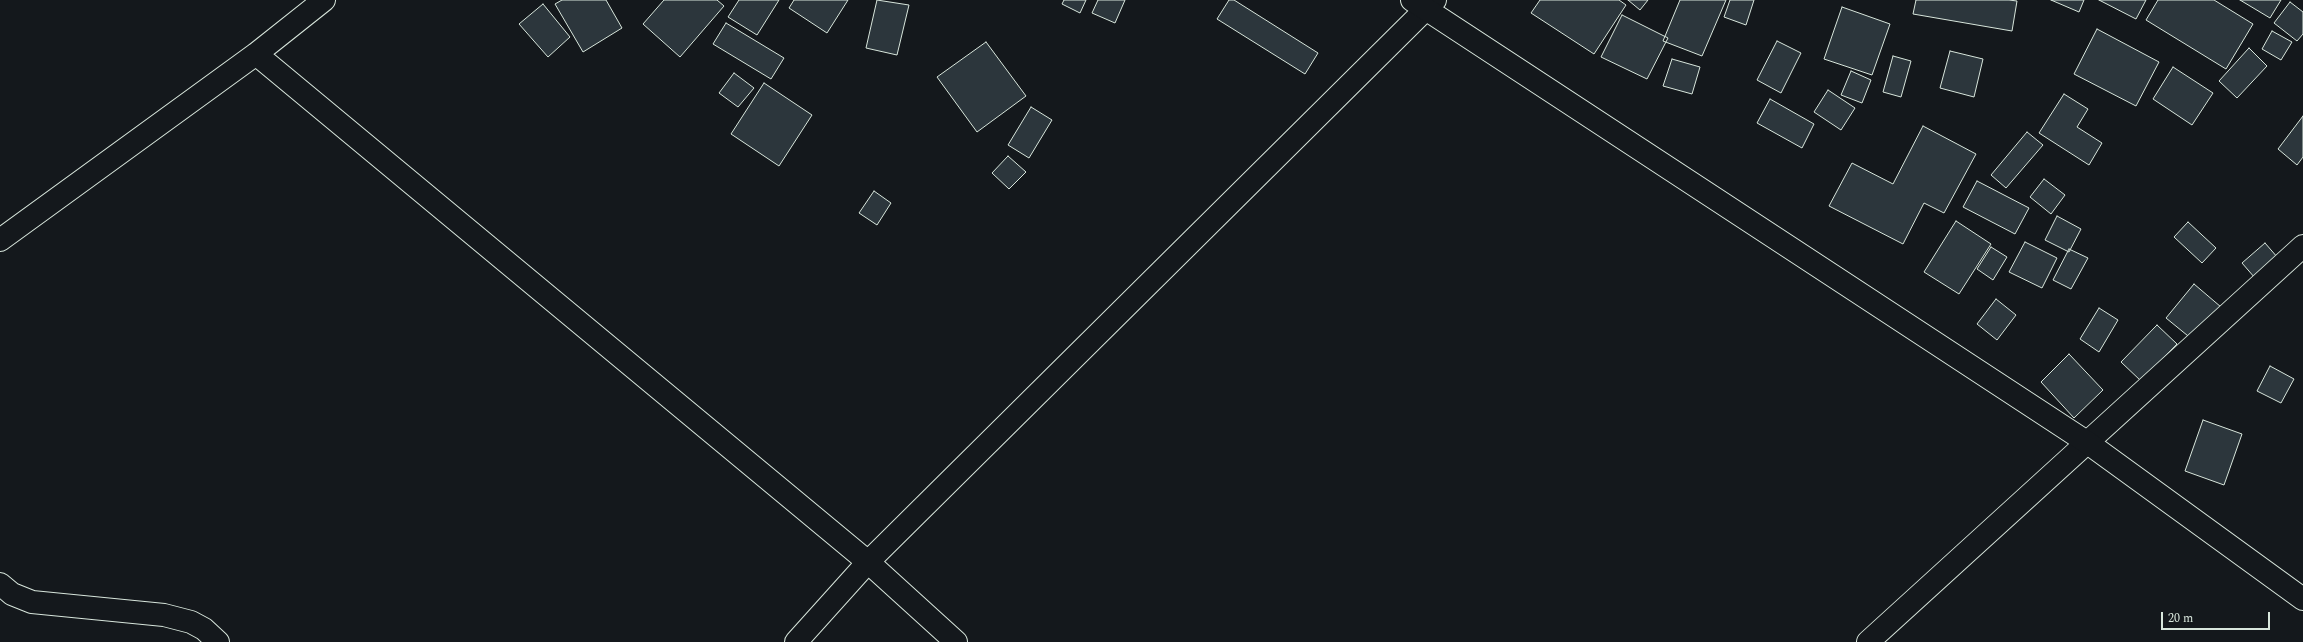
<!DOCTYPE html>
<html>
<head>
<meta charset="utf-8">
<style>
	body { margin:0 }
	#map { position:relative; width:2303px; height:642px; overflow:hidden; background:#14181c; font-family:Spectral,serif }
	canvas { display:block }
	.scale { position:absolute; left:2161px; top:612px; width:109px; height:18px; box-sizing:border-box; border:2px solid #d8e6dc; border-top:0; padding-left:5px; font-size:12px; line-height:14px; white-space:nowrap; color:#d8e6dc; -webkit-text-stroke:3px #14181c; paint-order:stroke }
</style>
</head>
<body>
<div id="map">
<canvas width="2303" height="642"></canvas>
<div class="scale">20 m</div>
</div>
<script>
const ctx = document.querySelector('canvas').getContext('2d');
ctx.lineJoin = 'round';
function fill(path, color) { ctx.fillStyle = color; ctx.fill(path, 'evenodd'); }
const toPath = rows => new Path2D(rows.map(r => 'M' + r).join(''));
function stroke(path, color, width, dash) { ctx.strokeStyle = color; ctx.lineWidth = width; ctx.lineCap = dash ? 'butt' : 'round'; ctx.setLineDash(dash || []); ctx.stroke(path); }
const building = toPath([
	[562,0,606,0,622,28,583,52,555,4,562,0],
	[664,0,717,0,724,6,680,57,643,24,664,0],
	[739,0,779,0,757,35,728,17,739,0],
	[794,0,848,0,827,33,789,8,794,0],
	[877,0,909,5,897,55,866,48,877,0],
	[1064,0,1086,0,1080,13,1062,4,1064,0],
	[1098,0,1125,0,1115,23,1092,13,1098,0],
	[1229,0,1234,0,1318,53,1305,74,1217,19,1229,0],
	[1540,0,1619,0,1626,5,1594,54,1531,13,1540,0],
	[1628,0,1648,0,1640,10,1628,0],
	[1680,0,1726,0,1702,56,1663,41,1680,0],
	[1730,0,1754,0,1746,25,1724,17,1730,0],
	[1916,0,2009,0,2017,1,2012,31,1913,14,1916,0],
	[2051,0,2084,0,2079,12,2051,0],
	[2099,0,2146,0,2136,19,2099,0],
	[2158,0,2214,0,2253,24,2226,69,2146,20,2158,0],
	[2240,0,2281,0,2270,18,2240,0],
	[2290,2,2303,12,2303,34,2297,41,2274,23,2290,2],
	[543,4,570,37,548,57,519,24,543,4],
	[1842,7,1890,24,1872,75,1824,59,1842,7],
	[1622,15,1668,38,1647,79,1601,57,1622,15],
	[726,23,784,58,771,79,713,44,726,23],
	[2097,29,2159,62,2136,106,2074,74,2097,29],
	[2272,31,2292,42,2281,60,2262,49,2272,31],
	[1777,41,1801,53,1781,93,1757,80,1777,41],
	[986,42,1026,96,977,132,937,77,986,42],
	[2249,48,2267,66,2237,98,2219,81,2249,48],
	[1950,51,1983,59,1974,97,1940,88,1950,51],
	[1893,56,1911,61,1901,97,1883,92,1893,56],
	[1672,59,1700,67,1692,94,1663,86,1672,59],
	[2173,67,2213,93,2192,125,2153,99,2173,67],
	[1851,71,1871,80,1862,103,1841,95,1851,71],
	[734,73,754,88,738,107,719,93,734,73],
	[764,83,812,115,779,166,731,134,764,83],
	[1828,90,1855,108,1841,130,1814,112,1828,90],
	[2064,94,2088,109,2077,127,2102,143,2089,165,2039,133,2064,94],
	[1770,99,1814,124,1802,148,1757,123,1770,99],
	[1031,107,1052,120,1029,158,1008,145,1031,107],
	[2303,116,2303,157,2297,165,2278,149,2303,116],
	[1923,126,1976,154,1944,213,1924,203,1903,244,1829,206,1852,163,1893,184,1923,126],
	[2027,132,2043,145,2006,188,1991,175,2027,132],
	[1008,156,1026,172,1009,189,992,173,1008,156],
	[2044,179,2065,195,2051,214,2030,197,2044,179],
	[1977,181,2029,208,2015,234,1963,207,1977,181],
	[874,191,891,203,877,225,859,213,874,191],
	[2057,216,2081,229,2069,252,2045,240,2057,216],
	[1956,221,1991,244,1959,294,1924,272,1956,221],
	[2188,222,2216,248,2202,263,2174,237,2188,222],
	[2025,242,2057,258,2042,288,2009,272,2025,242],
	[2265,243,2278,258,2255,278,2242,263,2265,243],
	[1991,247,2007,257,1993,280,1977,269,1991,247],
	[2069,249,2088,258,2071,289,2053,280,2069,249],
	[2194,284,2221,307,2193,340,2166,318,2194,284],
	[1996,299,2016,315,1997,340,1977,324,1996,299],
	[2099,308,2118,320,2099,352,2080,339,2099,308],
	[2157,325,2177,344,2141,381,2121,362,2157,325],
	[2069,354,2103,390,2074,418,2041,382,2069,354],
	[2270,366,2294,379,2281,403,2257,391,2270,366],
	[2203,420,2242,434,2224,485,2185,471,2203,420]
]);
const minor = toPath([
	[256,54,868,562,956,642],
	[0,240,256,54,324,0],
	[0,584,12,594,32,602,164,615,191,622,204,629,218,642],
	[796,642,868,562,1435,0],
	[1868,642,2303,246]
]);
const major = toPath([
	[1412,0,2088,443,2303,599]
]);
fill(building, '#2c363c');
stroke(building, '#d8e6dc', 1);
stroke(minor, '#d8e6dc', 24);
stroke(major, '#d8e6dc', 24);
stroke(minor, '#14181c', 22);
stroke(major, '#14181c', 22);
</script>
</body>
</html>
